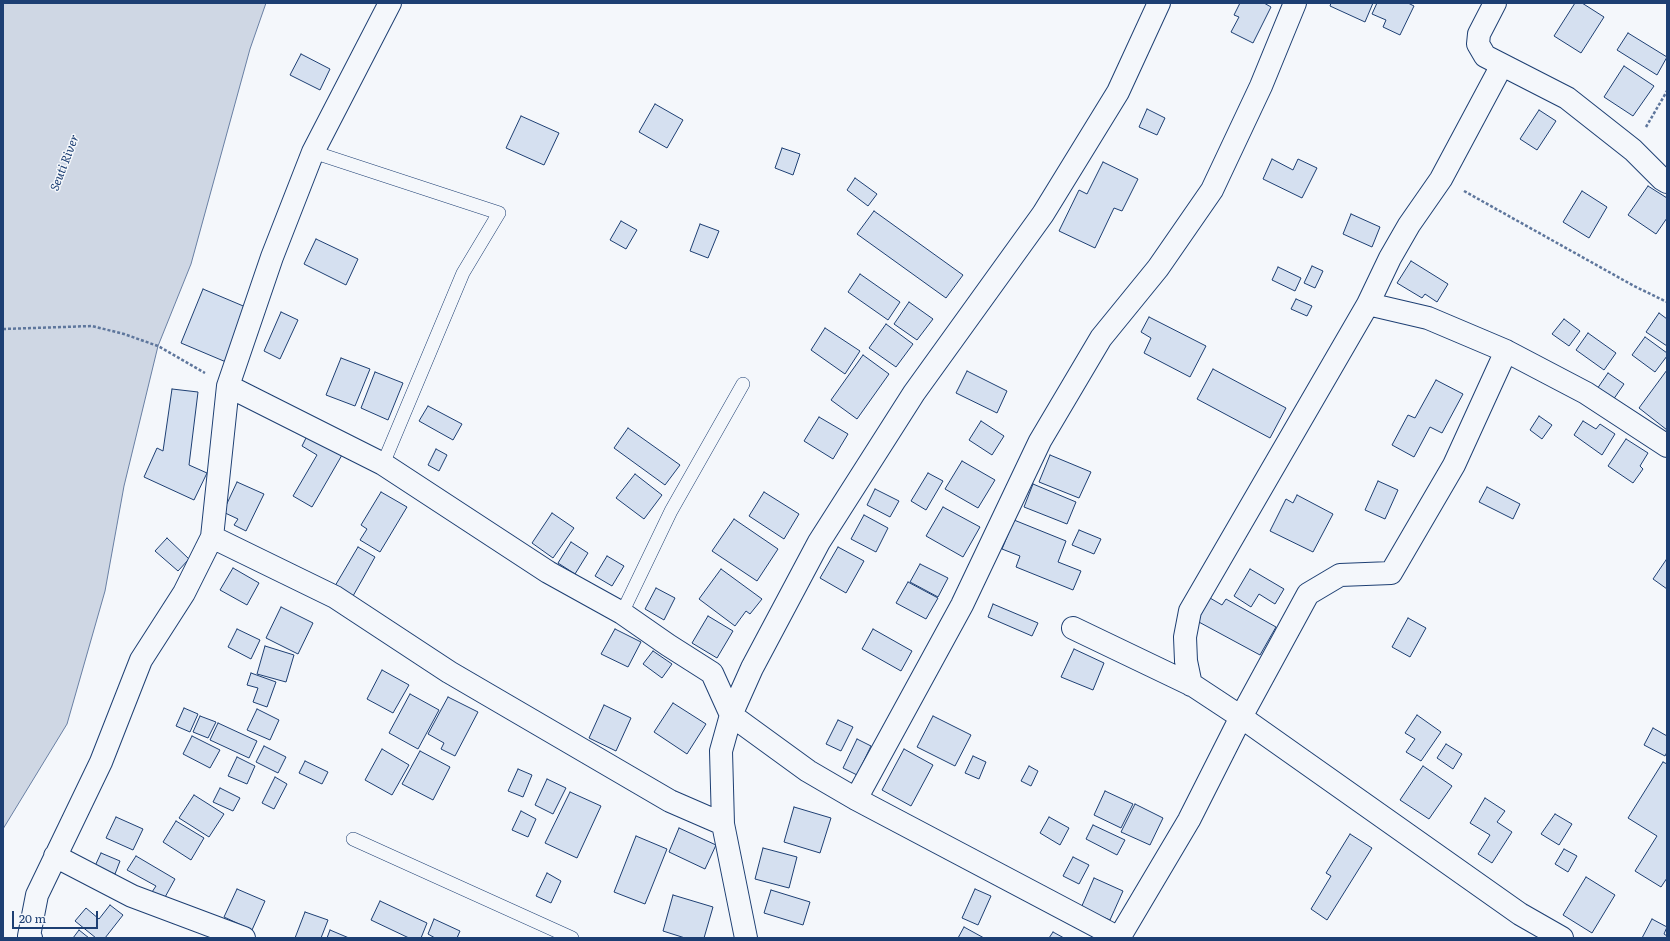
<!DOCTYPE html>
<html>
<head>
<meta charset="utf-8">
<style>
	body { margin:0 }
	#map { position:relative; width:1670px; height:941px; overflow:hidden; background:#f4f7fb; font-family:Literata,serif }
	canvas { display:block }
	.frame { position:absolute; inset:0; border:4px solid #1d3f73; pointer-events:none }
	.scale { position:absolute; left:12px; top:911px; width:86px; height:18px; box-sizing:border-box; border:2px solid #1d3f73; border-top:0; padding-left:5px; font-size:12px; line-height:14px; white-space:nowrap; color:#1d3f73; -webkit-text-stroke:3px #f4f7fb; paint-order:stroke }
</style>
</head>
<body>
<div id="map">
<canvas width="1670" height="941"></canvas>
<div class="frame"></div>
<div class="scale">20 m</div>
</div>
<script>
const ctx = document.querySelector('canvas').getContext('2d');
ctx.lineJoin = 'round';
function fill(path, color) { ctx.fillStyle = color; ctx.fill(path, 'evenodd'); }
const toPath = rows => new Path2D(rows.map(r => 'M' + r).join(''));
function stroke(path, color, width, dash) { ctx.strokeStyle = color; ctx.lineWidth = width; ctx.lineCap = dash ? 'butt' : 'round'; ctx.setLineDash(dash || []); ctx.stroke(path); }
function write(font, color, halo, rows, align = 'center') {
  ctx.font = font + ' Literata,serif'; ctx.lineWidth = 3; ctx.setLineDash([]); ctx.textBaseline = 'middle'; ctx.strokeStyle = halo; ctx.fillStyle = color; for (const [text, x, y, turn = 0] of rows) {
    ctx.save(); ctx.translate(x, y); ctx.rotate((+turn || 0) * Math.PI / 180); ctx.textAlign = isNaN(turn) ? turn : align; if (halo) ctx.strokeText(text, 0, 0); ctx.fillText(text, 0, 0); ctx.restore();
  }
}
const water = toPath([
	[3,3,266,3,250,49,191,264,158,346,124,486,105,591,67,724,3,829,3,3]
]);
const building = toPath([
	[1240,3,1264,3,1271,7,1253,43,1231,32,1239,17,1234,15,1240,3],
	[1331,3,1373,3,1365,22,1330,6,1331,3],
	[1377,3,1408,3,1414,6,1400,35,1383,27,1386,20,1372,14,1377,3],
	[1575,3,1582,3,1604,17,1581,53,1554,36,1575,3],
	[1628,33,1667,57,1657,75,1617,50,1628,33],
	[301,54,330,69,320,90,290,75,301,54],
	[1624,66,1654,86,1633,116,1604,97,1624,66],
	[655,104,683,120,667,148,639,132,655,104],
	[1147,109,1165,118,1157,135,1139,127,1147,109],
	[1539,110,1556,121,1537,150,1520,139,1539,110],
	[521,116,559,133,544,165,506,148,521,116],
	[782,148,800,154,793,175,775,168,782,148],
	[1272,159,1293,170,1298,159,1317,168,1302,198,1263,179,1272,159],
	[1103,162,1138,179,1122,211,1114,208,1095,248,1059,231,1079,190,1087,194,1103,162],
	[855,178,877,194,868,206,847,190,855,178],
	[1648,186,1667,198,1667,218,1656,234,1628,215,1648,186],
	[1582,191,1607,207,1589,238,1563,222,1582,191],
	[874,211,963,275,946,298,857,234,874,211],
	[1351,214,1380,227,1372,247,1343,234,1351,214],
	[621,221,637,230,626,249,610,240,621,221],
	[700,224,719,231,708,258,690,251,700,224],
	[316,239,358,259,346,285,304,264,316,239],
	[1411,261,1448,284,1437,302,1425,294,1422,298,1397,283,1411,261],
	[1312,266,1323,271,1315,288,1304,283,1312,266],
	[1278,267,1301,278,1295,291,1272,280,1278,267],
	[860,274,900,302,888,320,848,292,860,274],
	[203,289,248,308,226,362,181,343,203,289],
	[1296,299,1312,306,1307,316,1291,309,1296,299],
	[909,302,933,319,917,340,894,324,909,302],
	[281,312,298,320,280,359,264,351,281,312],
	[1659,313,1667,319,1667,346,1646,332,1659,313],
	[1149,317,1206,346,1190,377,1144,353,1151,338,1141,332,1149,317],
	[1564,319,1580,331,1569,346,1552,334,1564,319],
	[886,324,913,344,896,367,869,348,886,324],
	[825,328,860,351,845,374,811,350,825,328],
	[1588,333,1616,353,1604,370,1576,350,1588,333],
	[1645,337,1667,353,1667,356,1655,372,1632,355,1645,337],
	[863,355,889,374,857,419,831,400,863,355],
	[341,358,370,369,355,406,326,395,341,358],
	[1213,369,1286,408,1270,438,1197,399,1213,369],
	[1667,370,1667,430,1639,408,1667,370],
	[967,371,1007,391,997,413,956,393,967,371],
	[375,372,403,383,388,420,361,408,375,372],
	[1608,373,1624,384,1613,400,1597,389,1608,373],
	[1436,380,1463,394,1442,433,1430,427,1414,457,1392,445,1408,415,1415,418,1436,380],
	[172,389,198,392,189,465,207,473,194,500,144,477,157,448,163,451,172,389],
	[428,406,462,424,453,440,419,421,428,406],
	[1539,416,1552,425,1542,439,1530,430,1539,416],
	[819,417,848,434,833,459,804,441,819,417],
	[981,421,1004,436,992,455,969,440,981,421],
	[1583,421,1596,429,1600,424,1615,434,1602,455,1574,435,1583,421],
	[628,428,680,465,665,485,614,448,628,428],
	[307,436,342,455,312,507,293,496,317,455,302,446,307,436],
	[1626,439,1648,453,1640,466,1643,469,1633,483,1608,466,1626,439],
	[436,449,447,455,439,471,428,465,436,449],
	[1050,455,1091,472,1079,498,1039,482,1050,455],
	[962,461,995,480,978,508,945,489,962,461],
	[928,473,943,481,926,510,911,501,928,473],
	[635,474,662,495,644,519,616,498,635,474],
	[1378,481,1398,490,1385,519,1365,510,1378,481],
	[237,482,264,494,246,531,234,525,238,519,223,512,237,482],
	[1033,484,1076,502,1067,524,1024,507,1033,484],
	[1487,487,1520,504,1513,519,1479,502,1487,487],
	[875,489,899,501,890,517,867,505,875,489],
	[381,492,407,507,380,552,360,540,367,529,361,525,381,492],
	[764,492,799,514,784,539,749,516,764,492],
	[1297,495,1333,514,1313,552,1270,531,1286,499,1293,503,1297,495],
	[943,507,980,527,963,557,926,536,943,507],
	[552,513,574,528,553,558,532,543,552,513],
	[864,515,888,528,876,552,851,539,864,515],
	[734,519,778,549,757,581,712,551,734,519],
	[1014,520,1066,541,1058,562,1081,571,1073,590,1016,567,1020,556,1002,549,1014,520],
	[1079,530,1101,539,1094,554,1072,545,1079,530],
	[167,538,189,559,178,571,155,551,167,538],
	[571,542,588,553,575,574,558,563,571,542],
	[358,547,375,557,353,596,335,586,358,547],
	[838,547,864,561,846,593,820,578,838,547],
	[607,556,624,566,612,586,595,576,607,556],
	[1666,560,1667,560,1667,589,1653,579,1666,560],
	[920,564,948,578,938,597,910,582,920,564],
	[233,568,259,583,247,605,220,590,233,568],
	[721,569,762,599,750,614,746,611,735,626,699,599,721,569],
	[1250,569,1284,589,1275,604,1259,594,1251,607,1234,596,1250,569],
	[908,582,938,598,926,619,896,603,908,582],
	[656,588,675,598,664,620,645,609,656,588],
	[1210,598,1222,605,1226,599,1276,627,1260,655,1197,621,1210,598],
	[993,604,1038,623,1032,636,988,617,993,604],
	[281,607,313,623,298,654,266,638,281,607],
	[708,616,733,631,717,658,692,643,708,616],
	[1408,618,1426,628,1410,657,1392,647,1408,618],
	[237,629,260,640,251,659,228,647,237,629],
	[615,629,641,642,628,667,601,654,615,629],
	[873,629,912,651,901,671,862,649,873,629],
	[265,646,294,655,286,682,257,674,265,646],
	[1074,649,1104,663,1093,690,1061,677,1074,649],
	[653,651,672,664,662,678,643,664,653,651],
	[382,670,409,685,393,713,367,699,382,670],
	[251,673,276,682,267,707,253,702,258,688,247,685,251,673],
	[410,694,439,710,418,749,389,733,410,694],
	[448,697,478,712,455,756,441,749,444,743,428,734,448,697],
	[673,703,706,724,687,754,654,732,673,703],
	[604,705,631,718,616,751,589,738,604,705],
	[184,708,198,714,190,732,176,726,184,708],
	[257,709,279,720,270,740,247,730,257,709],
	[1417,715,1441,732,1421,761,1406,752,1415,739,1405,733,1417,715],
	[200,716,216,722,208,738,193,732,200,716],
	[933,716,971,735,955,766,917,747,933,716],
	[838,720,853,727,841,751,826,744,838,720],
	[218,723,257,741,249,758,210,740,218,723],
	[1653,728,1667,736,1667,752,1665,756,1644,745,1653,728],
	[192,736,220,750,210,768,183,754,192,736],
	[857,739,871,746,857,775,843,768,857,739],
	[1446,744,1462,754,1453,769,1437,758,1446,744],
	[264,746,286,757,278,773,256,762,264,746],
	[382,749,409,765,392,795,365,780,382,749],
	[904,749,933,765,911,806,882,790,904,749],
	[420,751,450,767,433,800,402,784,420,751],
	[973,756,986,762,979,779,965,773,973,756],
	[237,757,255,766,247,784,228,776,237,757],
	[305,761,328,772,322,784,299,773,305,761],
	[1663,762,1667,764,1667,878,1661,887,1635,871,1657,836,1628,818,1663,762],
	[1029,766,1038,771,1031,786,1021,781,1029,766],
	[1423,766,1452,786,1429,819,1400,800,1423,766],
	[518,769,532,775,523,797,508,791,518,769],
	[275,777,287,784,274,809,262,803,275,777],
	[547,779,566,788,553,814,535,805,547,779],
	[220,788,240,798,233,811,213,802,220,788],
	[1105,791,1133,804,1121,828,1094,815,1105,791],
	[570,792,601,806,577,858,545,843,570,792],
	[194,795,224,814,209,837,179,818,194,795],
	[1485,798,1505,811,1497,822,1512,832,1492,863,1478,854,1490,835,1470,823,1485,798],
	[1135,804,1163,818,1150,845,1121,832,1135,804],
	[794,807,831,818,820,853,784,842,794,807],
	[521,811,536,819,528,837,512,830,521,811],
	[1555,814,1572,824,1559,845,1541,834,1555,814],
	[116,817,143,829,133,850,106,838,116,817],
	[1049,817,1069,828,1060,845,1040,833,1049,817],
	[176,821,204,838,191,860,163,842,176,821],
	[1093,825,1125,840,1117,855,1086,839,1093,825],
	[679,828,716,845,705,869,669,852,679,828],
	[1350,834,1372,848,1327,920,1311,909,1331,876,1326,873,1350,834],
	[636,836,667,849,645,904,614,892,636,836],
	[763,848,797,857,789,888,755,879,763,848],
	[1564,849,1577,856,1568,872,1555,864,1564,849],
	[101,853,120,861,115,874,95,866,101,853],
	[136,856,175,879,164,899,152,892,156,886,127,870,136,856],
	[1073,857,1089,865,1079,884,1063,876,1073,857],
	[547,873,561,881,551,903,536,896,547,873],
	[1586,877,1615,895,1592,933,1563,915,1586,877],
	[1094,878,1123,891,1110,920,1081,908,1094,878],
	[237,889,265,901,252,930,224,917,237,889],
	[975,889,991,896,978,925,962,918,975,889],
	[771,890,810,902,803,925,764,913,771,890],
	[673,895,713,907,704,938,685,938,663,931,673,895],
	[380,901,427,923,421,938,409,938,371,920,380,901],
	[110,905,123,915,105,938,96,938,75,921,86,908,99,919,110,905],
	[305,912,328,920,321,938,295,938,305,912],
	[434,919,460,931,457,938,435,938,428,934,434,919],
	[1652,919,1667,927,1664,934,1667,936,1667,938,1642,938,1652,919],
	[964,927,984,938,958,938,964,927],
	[79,930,89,938,73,938,79,930],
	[330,930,349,938,327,938,330,930],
	[1053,932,1064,938,1049,938,1053,932]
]);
const path = toPath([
	[1646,127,1667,91],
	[1464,191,1634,286,1667,302],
	[3,329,92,326,124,334,158,346,205,373]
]);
const lane = toPath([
	[313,152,499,213,463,273,383,464],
	[622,613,671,511,743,384],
	[353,839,572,938]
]);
const street = toPath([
	[1495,3,1479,34,1478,44,1485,56,1567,98,1633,150,1662,179,1667,182],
	[1368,304,1428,318,1506,351,1586,393,1667,446],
	[228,386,383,464,548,572,622,613,668,645,712,673,731,715,808,771,856,799,1119,938],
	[212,537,335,597,449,672,670,801,723,824],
	[1073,628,1194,686,1241,717,1520,914,1562,938],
	[1191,685,1186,661,1185,637,1190,611,1368,304,1390,258,1409,225,1441,179,1502,65],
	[856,799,962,605,1040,441,1101,338,1158,268,1212,190,1261,86,1295,3],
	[55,856,132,896,244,938],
	[31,938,29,936,37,895,101,762,141,660,184,593,212,537,228,386,272,257,313,152,390,3],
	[746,938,723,824,721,751,731,715,752,668,819,542,914,393,1043,214,1118,92,1159,3],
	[1119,938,1189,820,1241,717,1308,594,1340,575,1391,573,1454,465,1506,351]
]);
const waterNames = [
	["Seuti River",65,163,-69]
];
fill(water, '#cfd7e4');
stroke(water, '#687fa3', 1);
fill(building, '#d5e0f0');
stroke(building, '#1d3f73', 1);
stroke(lane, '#1d3f73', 14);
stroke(street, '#1d3f73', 24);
stroke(path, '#5e769c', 2.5, [3, 2]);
stroke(lane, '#f4f7fb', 13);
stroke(street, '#f4f7fb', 22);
write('italic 12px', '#1d3f73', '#f4f7fb', waterNames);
</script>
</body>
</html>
